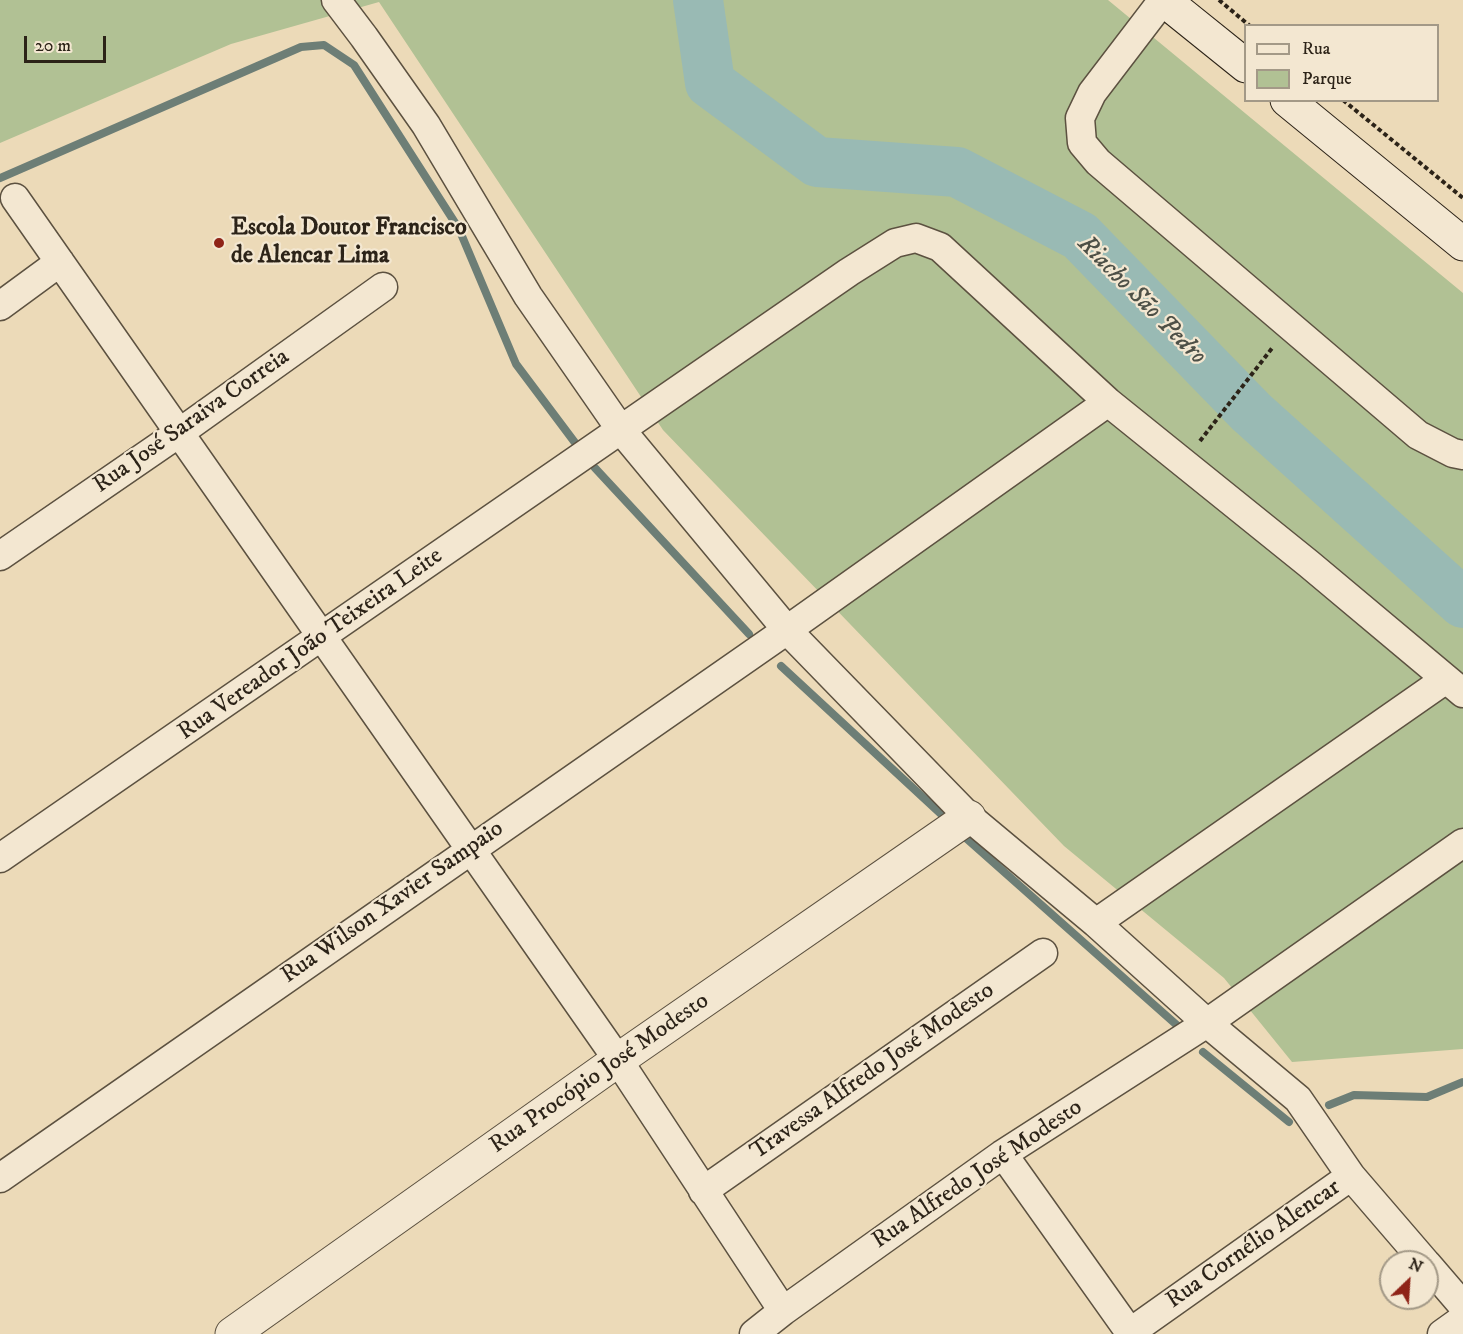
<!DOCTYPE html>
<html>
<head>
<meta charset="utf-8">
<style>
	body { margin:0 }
	#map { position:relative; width:1463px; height:1334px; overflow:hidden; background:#ecdab8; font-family:"IM FELL DW Pica",serif }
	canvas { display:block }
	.legend { position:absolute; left:1244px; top:24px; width:195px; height:78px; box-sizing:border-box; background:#f3e7d1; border:2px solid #a39987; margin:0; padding:8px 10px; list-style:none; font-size:18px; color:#2c2318 }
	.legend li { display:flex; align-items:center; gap:12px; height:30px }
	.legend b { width:30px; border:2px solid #a39987 }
	.north { position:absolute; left:1379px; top:1250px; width:60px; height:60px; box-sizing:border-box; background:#f3e7d1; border:2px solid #a39987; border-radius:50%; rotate:25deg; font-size:16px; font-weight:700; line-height:24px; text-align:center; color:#2c2318 }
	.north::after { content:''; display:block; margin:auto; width:21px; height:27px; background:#8f2418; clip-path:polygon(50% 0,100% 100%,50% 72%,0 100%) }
	.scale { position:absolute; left:24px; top:36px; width:82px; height:27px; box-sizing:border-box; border:3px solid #2c2318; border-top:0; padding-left:8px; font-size:18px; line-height:21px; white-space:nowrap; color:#2c2318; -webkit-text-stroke:4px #f3e7d1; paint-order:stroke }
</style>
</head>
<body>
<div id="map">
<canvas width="1463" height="1334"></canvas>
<ul class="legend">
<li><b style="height:8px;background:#f3e7d1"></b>Rua</li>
<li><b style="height:16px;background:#b1c194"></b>Parque</li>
</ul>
<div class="north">N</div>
<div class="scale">20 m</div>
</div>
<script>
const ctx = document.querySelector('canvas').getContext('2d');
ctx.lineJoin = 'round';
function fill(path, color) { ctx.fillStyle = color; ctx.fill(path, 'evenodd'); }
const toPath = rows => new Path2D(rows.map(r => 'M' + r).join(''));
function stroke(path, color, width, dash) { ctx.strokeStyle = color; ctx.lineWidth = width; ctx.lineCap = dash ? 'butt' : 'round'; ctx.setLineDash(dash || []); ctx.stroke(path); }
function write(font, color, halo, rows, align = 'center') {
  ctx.font = font + ' "IM FELL DW Pica",serif'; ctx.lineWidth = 4.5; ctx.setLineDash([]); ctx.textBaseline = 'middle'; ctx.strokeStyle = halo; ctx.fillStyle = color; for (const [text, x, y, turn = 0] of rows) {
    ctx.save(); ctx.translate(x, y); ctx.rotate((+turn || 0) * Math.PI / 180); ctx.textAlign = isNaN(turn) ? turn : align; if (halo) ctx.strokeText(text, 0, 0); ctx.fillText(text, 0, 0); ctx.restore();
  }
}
const green = toPath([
	[0,0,1108,0,1463,293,1463,1049,1292,1062,1224,978,1064,846,663,430,379,2,231,44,0,143]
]);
const stream = toPath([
	[0,178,301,47,324,45,354,65,459,229,516,364,576,444],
	[595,468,749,634],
	[781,666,941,814],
	[967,839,1179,1027],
	[1203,1052,1289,1122],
	[1329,1105,1354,1095,1427,1097,1463,1082]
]);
const river = toPath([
	[698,0,710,83,817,162,957,172,1080,236,1251,412,1463,603]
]);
const path = toPath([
	[1219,0,1250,26],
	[1343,100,1463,198],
	[1200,441,1273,347]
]);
const minor = toPath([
	[336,0,364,37,426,125,528,296,621,430,787,630,969,817,1096,923,1207,1023,1298,1099,1351,1176,1425,1262],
	[1163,0,1092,93,1080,118,1082,143,1098,162,1418,435,1453,453,1463,455],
	[15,198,618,1060,783,1311],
	[0,306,60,262],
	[0,556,179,433,383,287],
	[0,858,849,272,895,243,916,238,940,247,1108,402,1309,564,1463,693],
	[1096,923,1446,679],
	[1003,1154,1131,1334],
	[0,1178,787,630,1108,402],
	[703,1191,1043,953],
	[1427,1264,1463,1306],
	[754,1334,783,1311,1003,1154,1207,1023,1463,843],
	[1128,1334,1351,1176],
	[1442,1334,1463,1319]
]);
const tertiary = toPath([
	[232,1334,618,1060,969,817]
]);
const secondary = toPath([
	[1164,0,1246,66],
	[1287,100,1463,244]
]);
const markers = [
	[219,243,6,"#8f2418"]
];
const poiNames = [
	["Escola Doutor Francisco",231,229],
	["de Alencar Lima",231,257]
];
const streetNames = [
	["Rua José Saraiva Correia",192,422,-35],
	["Rua Vereador João Teixeira Leite",311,645,-35],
	["Rua Wilson Xavier Sampaio",393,903,-35],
	["Travessa Alfredo José Modesto",873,1072,-35],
	["Rua Procópio José Modesto",600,1074,-35],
	["Rua Alfredo José Modesto",978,1175,-34],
	["Rua Cornélio Alencar",1254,1245,-35]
];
const waterNames = [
	["Riacho São Pedro",1141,301,45]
];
fill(green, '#b1c194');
stroke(stream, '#6d7e76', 8);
stroke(river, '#99bab4', 50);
stroke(minor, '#5c5140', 31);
stroke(tertiary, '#5c5140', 35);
stroke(secondary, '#2c2318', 35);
stroke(path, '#2c2318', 4, [4.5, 3]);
stroke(minor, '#f3e7d1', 28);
stroke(tertiary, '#f3e7d1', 33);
stroke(secondary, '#f3e7d1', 33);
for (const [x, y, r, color] of markers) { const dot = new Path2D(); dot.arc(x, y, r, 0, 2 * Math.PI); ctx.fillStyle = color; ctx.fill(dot); stroke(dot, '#f3e7d1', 2); }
write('bold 24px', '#2c2318', '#f3e7d1', poiNames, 'left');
write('24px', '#2c2318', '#f3e7d1', streetNames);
write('italic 26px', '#4d5047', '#f3e7d1', waterNames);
</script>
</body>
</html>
